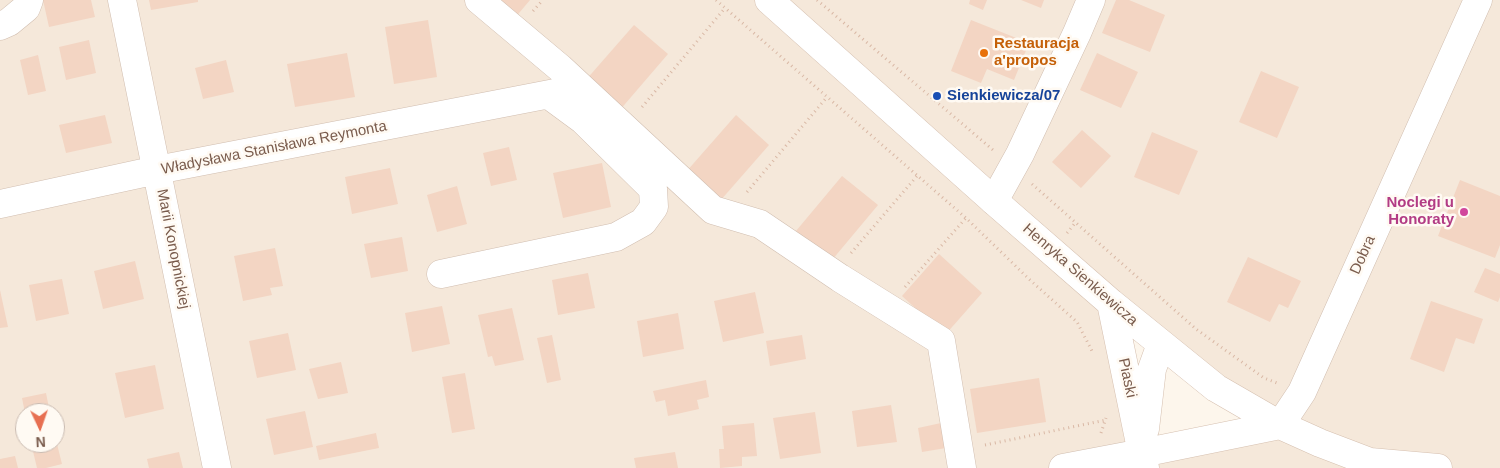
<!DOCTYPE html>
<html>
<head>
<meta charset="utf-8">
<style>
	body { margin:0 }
	#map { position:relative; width:1500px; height:468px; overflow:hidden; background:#fdf6ec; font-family:Helvetica,sans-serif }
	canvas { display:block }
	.north { position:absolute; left:15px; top:403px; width:50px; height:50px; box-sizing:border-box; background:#fffaf3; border:1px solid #cabbb1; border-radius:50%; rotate:177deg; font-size:14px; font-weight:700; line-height:20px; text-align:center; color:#7a5c4d }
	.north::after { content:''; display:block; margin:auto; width:18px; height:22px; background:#e76f51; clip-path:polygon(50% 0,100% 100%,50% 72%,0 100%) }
</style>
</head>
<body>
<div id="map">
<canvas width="1500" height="468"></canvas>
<div class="north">N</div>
</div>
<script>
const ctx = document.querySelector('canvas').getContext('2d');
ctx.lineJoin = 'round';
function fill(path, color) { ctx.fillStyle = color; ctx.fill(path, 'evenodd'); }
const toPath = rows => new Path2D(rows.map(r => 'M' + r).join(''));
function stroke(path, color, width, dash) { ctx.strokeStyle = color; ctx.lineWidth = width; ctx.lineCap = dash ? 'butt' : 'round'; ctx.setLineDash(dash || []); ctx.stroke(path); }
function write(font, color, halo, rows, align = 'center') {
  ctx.font = font + ' Helvetica,sans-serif'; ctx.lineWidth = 5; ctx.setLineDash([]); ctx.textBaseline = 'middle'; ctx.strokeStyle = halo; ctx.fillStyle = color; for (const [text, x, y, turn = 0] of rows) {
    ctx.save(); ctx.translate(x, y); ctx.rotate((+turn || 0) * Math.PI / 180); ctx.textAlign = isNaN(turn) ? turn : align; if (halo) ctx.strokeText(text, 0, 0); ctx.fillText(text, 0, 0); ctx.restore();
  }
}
const residential = toPath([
	[0,0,1500,0,1500,468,0,468],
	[1112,304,1279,425,1142,453],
	[25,413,55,413,55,443,25,443]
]);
const building = toPath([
	[43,0,91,0,95,17,49,27],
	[149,0,198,0,198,2,151,10],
	[492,0,530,0,514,19],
	[970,0,987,0,983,10,969,4],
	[1021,0,1044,0,1041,8],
	[1116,0,1129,0,1165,15,1150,52,1102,33],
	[428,20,437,77,394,84,385,27],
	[971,20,1029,43,1014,80,987,69,981,83,951,71],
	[634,25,668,54,619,111,585,81],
	[89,40,96,73,66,80,59,47],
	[347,53,355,97,295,107,287,64],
	[1097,53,1138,72,1121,108,1080,90],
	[38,55,46,91,28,95,20,60],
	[226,60,234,92,203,99,195,68],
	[1261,71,1299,87,1277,138,1239,122],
	[105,115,112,143,66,153,59,125],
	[736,115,769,145,720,201,686,172],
	[1082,130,1111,156,1081,188,1052,162],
	[1152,132,1198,151,1179,195,1134,177],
	[509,147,517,180,491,186,483,153],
	[602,163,611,207,563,218,553,173],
	[390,168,398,204,352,214,345,177],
	[842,176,878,205,832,260,796,231],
	[1460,180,1500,196,1500,245,1495,258,1438,236],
	[457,186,467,224,437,232,427,195],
	[402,237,408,271,371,278,364,244],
	[275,248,283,286,270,288,272,295,243,301,234,256],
	[939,254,982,293,945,335,902,296],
	[1248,257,1301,281,1288,308,1279,304,1270,322,1227,302],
	[135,261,144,299,103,309,94,271],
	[1485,268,1500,274,1500,297,1498,302,1474,292],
	[588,273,595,308,558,315,552,280],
	[62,279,69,314,36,321,29,285],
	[0,290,8,327,0,328],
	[755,292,764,333,723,342,714,301],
	[1431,301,1483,319,1474,344,1456,338,1444,372,1410,359],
	[442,306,450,344,412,352,405,313],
	[512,308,524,360,495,366,492,356,488,357,478,315],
	[678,313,684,349,643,357,637,321],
	[288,333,296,370,257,378,249,341],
	[552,335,561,380,547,383,537,338],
	[802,335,806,359,770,366,766,341],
	[341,362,348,393,318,399,309,369],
	[155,365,164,409,125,418,115,373],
	[465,373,475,429,452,433,442,377],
	[1039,378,1046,422,977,433,970,389],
	[706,380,709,397,697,400,699,409,668,416,665,400,656,402,653,391],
	[46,393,50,413,25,413,22,398],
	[891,405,897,442,857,447,852,411],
	[305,411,313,447,274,455,266,419],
	[815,412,821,453,780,459,773,418],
	[754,423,757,456,742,457,742,466,720,468,719,449,724,449,722,426],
	[941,423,946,448,922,452,918,428],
	[376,433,379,448,319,460,316,446],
	[55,436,62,464,46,468,37,468,31,443,55,443],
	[179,452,183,468,149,468,147,459],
	[675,452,678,468,636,468,634,458],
	[15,456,18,468,0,468,0,459]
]);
const path = toPath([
	[716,0,966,218,1030,280,1077,322,1092,351],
	[817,0,993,150],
	[533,11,543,0],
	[642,107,725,8],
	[1032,184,1196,329,1264,378,1277,383],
	[747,192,827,97],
	[1067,233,1075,223],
	[851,253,917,176],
	[905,287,966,218],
	[1101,433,1106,418],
	[985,445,1106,420]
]);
const street = toPath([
	[122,0,217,468],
	[479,0,560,68,713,210,760,224,840,278,941,341,962,468],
	[0,26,9,22,26,8,29,0],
	[994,201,1020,154,1077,33,1091,0],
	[0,204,157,170,581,88],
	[441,274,616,237,643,222,654,207,653,189,583,120,549,95],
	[1280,425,1302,392,1478,0],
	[1063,468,1142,453]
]);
const secondary = toPath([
	[769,0,994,201,1111,303,1216,388,1280,425,1320,443,1370,462,1438,468],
	[1111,303,1145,468],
	[1145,429,1152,369,1161,344],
	[1142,453,1280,425]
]);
const markers = [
	[984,53,5,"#e8710a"],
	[937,96,5,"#1a4fb4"],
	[1464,212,5,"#d1479c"]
];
const foodNames = [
	["Restauracja",994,44],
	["a'propos",994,61]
];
const transitNames = [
	["Sienkiewicza/07",947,96]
];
const streetNames = [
	["Władysława Stanisława Reymonta",274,148,-11],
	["Marii Konopnickiej",173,249,79],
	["Dobra",1363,255,-66],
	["Henryka Sienkiewicza",1080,275,41],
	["Piaski",1127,378,78]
];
const hotelNames = [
	["Noclegi u",1454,203],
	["Honoraty",1454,220]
];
fill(residential, '#f5e8da');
fill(building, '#f3d5c3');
stroke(street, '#d1beb0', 29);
stroke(secondary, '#d6c0b0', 29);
stroke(path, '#d9b8a5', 3, [1, 4]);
stroke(street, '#fff', 28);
stroke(secondary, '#fff', 28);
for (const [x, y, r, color] of markers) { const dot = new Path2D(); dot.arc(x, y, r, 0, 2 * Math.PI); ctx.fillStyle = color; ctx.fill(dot); stroke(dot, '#fffaf3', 2); }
write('bold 15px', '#c56008', '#fffaf3', foodNames, 'left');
write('bold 15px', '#164399', '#fffaf3', transitNames, 'left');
write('15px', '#7a5c4d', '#fffaf3', streetNames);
write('bold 15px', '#b23c85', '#fffaf3', hotelNames, 'right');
</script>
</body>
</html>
